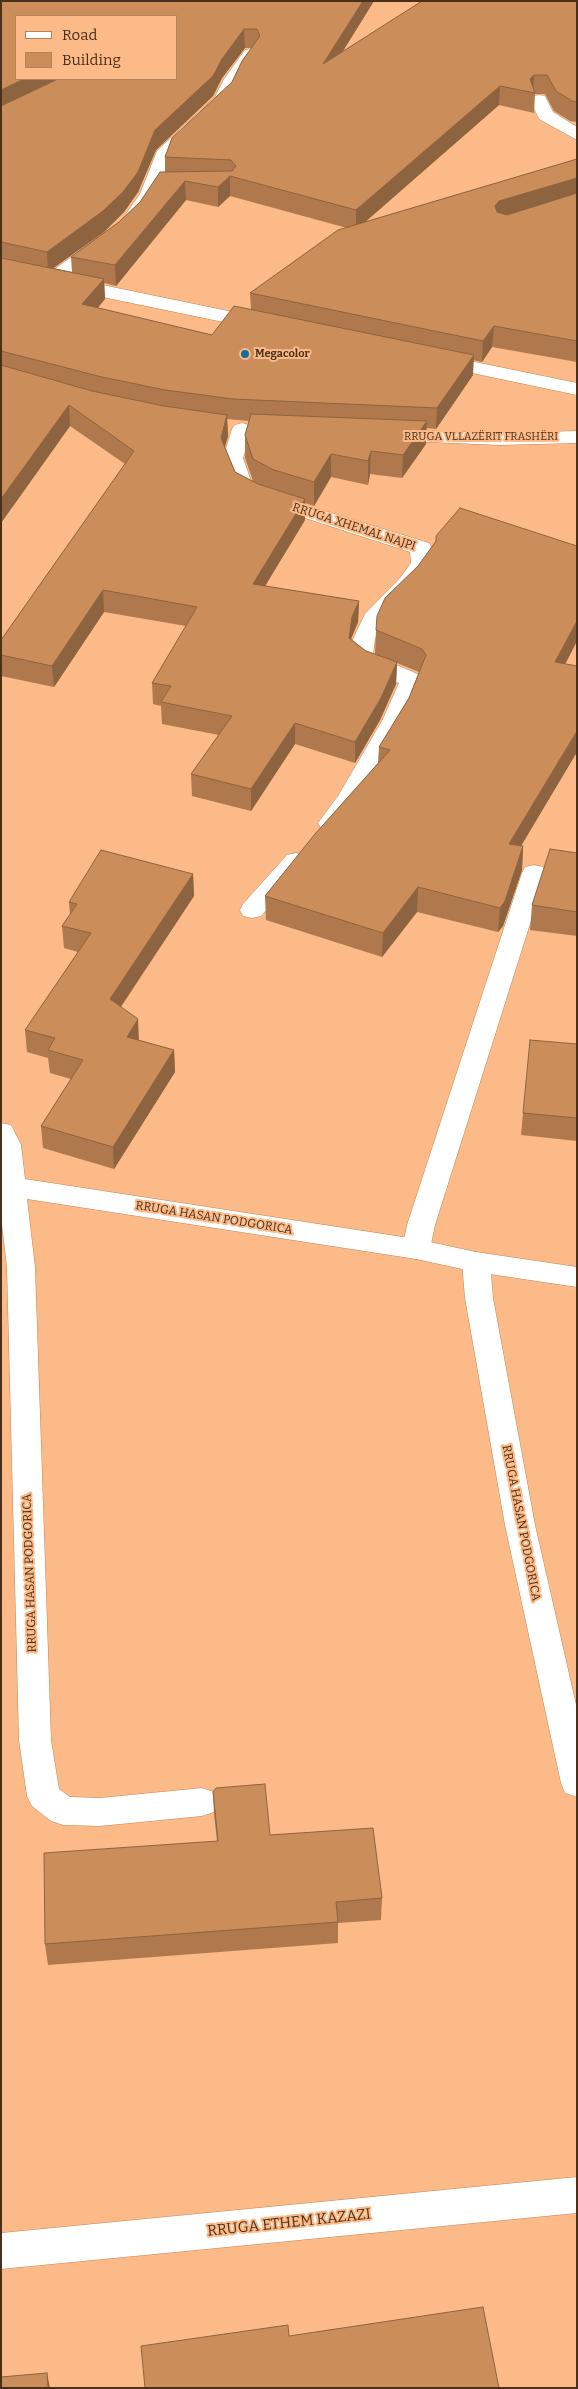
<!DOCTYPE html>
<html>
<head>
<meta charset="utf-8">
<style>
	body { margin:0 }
	#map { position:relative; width:578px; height:2389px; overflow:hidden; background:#fbba87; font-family:Bitter,serif }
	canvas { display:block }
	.frame { position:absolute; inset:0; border:2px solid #4a301b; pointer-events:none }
	.legend { position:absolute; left:15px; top:15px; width:162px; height:65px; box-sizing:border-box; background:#fbba87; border:1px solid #b4835c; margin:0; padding:6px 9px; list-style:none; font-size:15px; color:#4a301b }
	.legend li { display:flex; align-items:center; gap:10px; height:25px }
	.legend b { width:25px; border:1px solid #b4835c }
</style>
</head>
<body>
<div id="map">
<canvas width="578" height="2389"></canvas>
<div class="frame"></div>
<ul class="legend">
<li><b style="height:6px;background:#fff"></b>Road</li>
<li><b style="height:14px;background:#cb8d5a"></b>Building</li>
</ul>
</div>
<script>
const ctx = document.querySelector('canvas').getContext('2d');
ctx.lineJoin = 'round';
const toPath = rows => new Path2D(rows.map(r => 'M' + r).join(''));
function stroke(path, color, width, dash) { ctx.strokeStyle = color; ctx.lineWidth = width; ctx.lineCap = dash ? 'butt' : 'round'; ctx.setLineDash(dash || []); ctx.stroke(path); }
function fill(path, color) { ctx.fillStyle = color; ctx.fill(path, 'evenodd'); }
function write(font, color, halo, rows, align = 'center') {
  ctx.font = font + ' Bitter,serif'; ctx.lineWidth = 4; ctx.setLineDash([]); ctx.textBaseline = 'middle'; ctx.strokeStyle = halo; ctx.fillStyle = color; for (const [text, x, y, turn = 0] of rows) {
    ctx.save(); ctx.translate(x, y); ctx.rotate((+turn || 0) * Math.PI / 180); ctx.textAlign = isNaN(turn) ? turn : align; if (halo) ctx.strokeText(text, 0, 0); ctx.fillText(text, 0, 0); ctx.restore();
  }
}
const service = toPath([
	[534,865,543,867,546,873,435,1225,430,1249,426,1256,416,1259,406,1256,402,1249,407,1225,522,873,525,867,534,865],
	[476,1252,486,1255,490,1262,493,1298,535,1525,577,1709,577,1797,565,1793,561,1783,505,1525,465,1298,462,1262,466,1255,476,1252]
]);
const minor = toPath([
	[251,49,257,50,259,54,228,104,171,157,158,194,142,218,128,218,126,214,140,194,157,151,215,97,224,79,245,50,251,49],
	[539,95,545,96,553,112,577,127,577,140,539,119,530,100,533,96,539,95],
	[103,237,110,239,112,243,110,247,58,285,44,285,41,281,44,277,96,239,103,237],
	[242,423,249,425,252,429,243,458,252,484,273,495,429,543,432,548,433,563,416,588,383,621,375,639,373,655,420,675,423,680,406,721,360,799,339,828,330,831,321,828,318,823,338,796,382,721,399,683,366,671,353,663,350,658,353,639,365,614,400,578,411,563,410,552,259,503,236,491,223,458,232,429,235,425,242,423],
	[389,430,499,433,577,431,577,443,499,445,382,440,379,436,382,432,389,430],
	[296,853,305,855,308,861,305,867,261,916,252,918,243,916,240,910,243,904,287,855,296,853],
	[1,1123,11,1125,21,1145,25,1179,416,1239,476,1252,577,1267,577,1287,476,1272,416,1259,27,1199,35,1267,51,1740,59,1789,70,1797,100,1798,202,1788,214,1792,219,1802,214,1812,202,1816,100,1826,63,1825,51,1821,32,1806,27,1796,19,1740,7,1267,1,1216,1,1123],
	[577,2177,577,2213,1,2269,1,2233,577,2177]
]);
const secondary = toPath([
	[1,264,262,318,269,320,272,324,269,328,262,330,1,276,1,264],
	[436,354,577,383,577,395,429,364,426,360,429,356,436,354]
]);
const wall = toPath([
	[1,1,374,1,343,51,577,1,577,122,570,121,554,111,545,94,535,94,534,113,499,105,365,222,577,159,577,362,492,347,482,362,473,360,473,375,436,429,426,428,426,444,402,478,370,474,368,485,331,477,314,506,305,503,305,520,265,586,359,601,358,622,351,639,366,651,385,658,375,654,376,630,577,546,577,641,565,664,577,752,521,845,523,846,522,870,503,926,498,932,417,912,382,957,266,920,265,896,378,763,379,747,409,698,419,672,397,663,396,684,380,720,355,763,295,744,251,811,192,796,191,774,219,735,162,724,161,706,153,704,152,683,186,626,104,612,54,687,1,676,1,640,125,464,70,426,1,523],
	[16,16,176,79,16,79],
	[245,48,252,48,232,82,165,157,165,172,140,202,119,222,71,257,72,272,53,268,104,232,124,212,138,192,156,150,213,96,222,78],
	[230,196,347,228,250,293,251,309,212,335,97,308,105,299,104,283,116,286,186,200,218,207],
	[227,419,249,421,245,435,245,458,253,481,235,472,225,447,228,436],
	[577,853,577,936,530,930,532,905],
	[193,874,194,896,121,1007,139,1040,174,1050,175,1072,114,1169,43,1148,41,1126,71,1079,50,1073,48,1058,27,1052,25,1030,78,952,64,948,62,926,70,914,69,902],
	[577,1044,577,1141,521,1135,523,1113],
	[213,1792,270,1835,382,1898,381,1920,338,1923,338,1943,48,1965,45,1944,217,1841,214,1814]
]);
const shadedWall = toPath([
	[363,1,374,1,323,83,323,64],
	[244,29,245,48,222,78,213,96,156,150,138,192,124,212,104,232,48,272,47,252,155,130,222,59],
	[534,75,533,93,530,79],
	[24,79,64,79,1,110,1,90],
	[500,86,499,105,356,230,356,210],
	[230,176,230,196,218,207,218,187],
	[577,178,576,197,497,221,495,206,499,201],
	[185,181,186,200,116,286,115,265],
	[104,279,105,299,84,325,82,304],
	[494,326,492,347,482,362,483,341],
	[474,355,473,375,436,429,437,408],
	[69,405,70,426,1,523,1,499],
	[227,415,228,436,221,459,221,438],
	[427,421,426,444,402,478,403,455],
	[371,451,370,474,368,485,368,461],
	[331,454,331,477,314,506,314,482],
	[305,499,305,520,253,606,253,584],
	[103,590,104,612,54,687,52,666],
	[359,601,358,622,351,639,349,659,349,638,352,617],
	[577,621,577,641,554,686,555,662],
	[397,662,396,684,380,720,355,763,355,742],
	[295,723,295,744,251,811,251,789],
	[577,731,577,752,508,868,509,844],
	[523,846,522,870,503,926,498,932,500,908],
	[193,874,194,896,111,1021,110,999],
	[418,887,417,912,382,957,383,933],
	[138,1019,139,1042,127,1037],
	[174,1050,175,1072,114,1169,113,1147],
	[47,2373,50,2388,48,2388]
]);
const building = toPath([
	[1,1,363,1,323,64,422,1,577,1,577,102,572,101,556,91,547,75,534,75,530,79,535,93,500,86,356,210,230,176,218,187,185,181,115,265,71,257,119,222,140,202,160,172,232,171,236,166,231,160,165,157,172,138,232,82,242,61,260,36,257,29,244,29,222,59,213,76,155,130,138,172,123,192,103,211,47,252,1,242,1,106,58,79,176,79,176,16,16,16,16,79,24,79,1,90,1,1],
	[577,159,577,178,499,201,495,206,497,212,507,215,577,193,577,341,494,326,483,341,250,293,338,230,577,159],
	[1,258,104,279,82,304,212,335,234,306,474,355,437,408,233,399,165,390,102,377,1,351,1,258],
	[1,365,92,391,164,406,227,415,221,438,235,472,258,484,305,499,253,584,359,601,352,617,349,638,366,651,397,662,381,698,355,742,295,723,251,789,191,774,232,716,161,702,171,686,152,683,197,607,103,590,52,666,1,655,1,640,134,451,69,405,1,499,1,365],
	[251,414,427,421,403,455,371,451,368,461,331,454,314,482,274,470,253,459,245,435,251,414],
	[460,508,577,546,577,621,555,662,577,666,577,731,509,844,523,846,505,901,500,908,418,887,383,933,265,896,315,834,390,750,379,747,409,698,426,655,422,649,376,630,377,616,385,598,418,566,436,541,436,536,460,508],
	[550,849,577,853,577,912,532,905,550,849],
	[101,850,193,874,110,999,138,1019,127,1037,174,1050,113,1147,41,1126,83,1060,48,1050,55,1038,25,1030,91,933,62,926,77,904,69,902,101,850],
	[530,1040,577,1044,577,1118,523,1113,530,1040],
	[265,1784,270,1835,373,1828,382,1898,336,1902,338,1922,45,1944,44,1853,218,1841,213,1792,216,1788,265,1784],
	[483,2307,499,2388,145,2388,141,2346,288,2325,289,2336,483,2307],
	[47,2373,48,2388,1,2388,1,2377,47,2373]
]);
const markers = [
	[245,354,5,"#166e9e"]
];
const farPoinames = [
	["Megacolor",255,354]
];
const farStreetnames = [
	["RRUGA VLLAZËRIT FRASHËRI",481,437]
];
const streetNames = [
	["RRUGA XHEMAL NAJPI",354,527,18],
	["RRUGA HASAN PODGORICA",214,1218,9],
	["RRUGA HASAN PODGORICA",521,1523,79],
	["RRUGA HASAN PODGORICA",30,1573,-92]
];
const nearStreetnames = [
	["RRUGA ETHEM KAZAZI",289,2223,-6]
];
stroke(service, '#c28553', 1);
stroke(minor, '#c28553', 1);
stroke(secondary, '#c28553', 1);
fill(service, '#fff');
fill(minor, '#fff');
fill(secondary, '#fff');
fill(wall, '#af794d');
fill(shadedWall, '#8e633f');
fill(building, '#cb8d5a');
stroke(building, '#8e633f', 1);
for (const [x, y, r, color] of markers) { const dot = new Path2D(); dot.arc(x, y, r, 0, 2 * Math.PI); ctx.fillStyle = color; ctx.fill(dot); stroke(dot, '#fbba87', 2); }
write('bold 11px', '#4a301b', '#fbba87', farPoinames, 'left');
write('11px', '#4a301b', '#fbba87', farStreetnames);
write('12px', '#4a301b', '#fbba87', streetNames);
write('15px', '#4a301b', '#fbba87', nearStreetnames);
</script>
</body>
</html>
